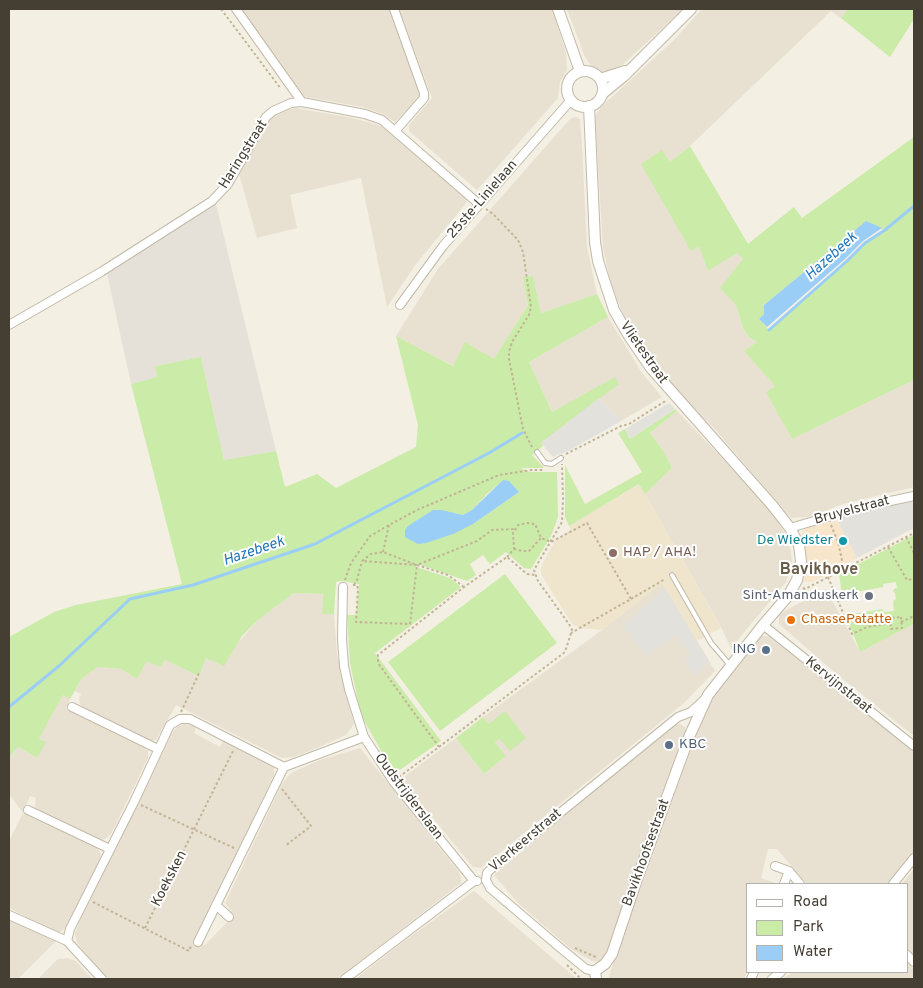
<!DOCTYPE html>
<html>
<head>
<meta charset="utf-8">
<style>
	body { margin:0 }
	#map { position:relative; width:923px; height:988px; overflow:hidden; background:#f3efe3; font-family:Overpass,sans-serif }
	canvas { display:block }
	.frame { position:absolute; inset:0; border:10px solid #453f33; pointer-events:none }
	.legend { position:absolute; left:746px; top:883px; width:162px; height:90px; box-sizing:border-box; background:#fff; border:1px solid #b5b2ad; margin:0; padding:6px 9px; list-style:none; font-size:15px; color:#453f33 }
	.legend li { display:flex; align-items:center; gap:10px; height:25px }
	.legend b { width:25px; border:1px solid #b5b2ad }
</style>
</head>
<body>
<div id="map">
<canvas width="923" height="988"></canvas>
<div class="frame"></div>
<ul class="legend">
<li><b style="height:6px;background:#fff"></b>Road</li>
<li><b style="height:14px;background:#cbeba8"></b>Park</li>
<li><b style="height:14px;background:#9acef6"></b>Water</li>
</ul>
</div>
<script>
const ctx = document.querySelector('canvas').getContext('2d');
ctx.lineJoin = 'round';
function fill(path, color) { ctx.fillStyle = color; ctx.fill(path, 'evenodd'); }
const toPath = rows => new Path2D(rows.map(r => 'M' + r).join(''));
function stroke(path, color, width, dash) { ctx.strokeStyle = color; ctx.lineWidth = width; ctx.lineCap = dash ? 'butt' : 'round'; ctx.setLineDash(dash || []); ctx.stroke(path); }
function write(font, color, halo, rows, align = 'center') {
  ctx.font = font + ' Overpass,sans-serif'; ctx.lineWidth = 4; ctx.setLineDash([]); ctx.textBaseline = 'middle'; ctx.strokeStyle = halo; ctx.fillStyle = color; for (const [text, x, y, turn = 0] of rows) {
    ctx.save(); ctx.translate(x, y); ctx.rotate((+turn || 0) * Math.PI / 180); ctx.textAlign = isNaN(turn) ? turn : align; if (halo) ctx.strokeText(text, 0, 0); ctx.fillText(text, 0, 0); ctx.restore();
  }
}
const residential = toPath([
	[240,9,390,9,420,89,419,99,395,122,383,114,363,107,307,97,303,95],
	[399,9,552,9,566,53,567,70,560,82,558,98,477,190,409,131,409,125,432,98],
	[567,9,683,9,619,68,611,73,602,73,592,67,585,57],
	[702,9,848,9,841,18,831,11,690,146,670,162,662,150,691,251,699,247,708,271,737,253,743,259,721,288,736,305,743,328,749,337,757,342,745,351,775,386,767,392,792,439,914,380,914,487,843,504,808,517,791,518,713,427,679,395,650,359,632,331,617,300,609,275,603,248,595,116,601,107,674,40],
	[295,108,353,118,381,126,465,197,467,202,416,264,387,307,361,178,290,195,297,228,257,238,239,174,262,129,271,118,282,111],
	[576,117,580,119,582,146,587,247,597,294,541,313,533,276,523,277,528,305,494,360,454,366,396,336,438,269,570,119],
	[608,317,642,373,662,397,621,421,599,398,618,384,569,403,552,412,529,362],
	[677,411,768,506,783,530,791,551,792,565,786,582,731,648,721,627,645,494,672,468,664,452,650,433],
	[662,582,715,671,684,703,481,868,473,867,401,779,456,738,484,774,506,756,495,742,500,739,483,717,602,630],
	[826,589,860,652,914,624,914,736,839,676,779,624,779,614],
	[294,593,323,594,322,614,334,614,337,655,354,724,346,735,310,751,293,757,282,758,176,705,156,740,151,741,84,708,80,704,79,699,81,694,75,691,82,678,98,667,121,669,137,679,147,661,165,660,199,676,206,658,236,645,258,620],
	[762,636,768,636,914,751,914,852,887,884,807,884,777,849,768,849,761,878,778,884,747,884,747,972,744,979,608,979,632,908,702,719,713,697,756,639],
	[63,695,70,699,66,709,143,747,148,751,148,758,111,834,105,839,99,840,35,808,36,798,30,796,23,813,97,847,100,852,101,857,65,928,60,932,53,931,9,908,9,841,23,813,9,794,9,758,18,747,37,758,39,739],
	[185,724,196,726,194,733,220,747,223,741,267,761,274,768,274,775,195,941,205,945,234,915,225,903,282,784,291,773,320,760,360,748,459,872,461,877,461,883,337,979,108,979,83,951,77,942,75,934,81,918,172,733,178,726],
	[680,724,685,727,687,734,634,873,604,960,599,962,592,961,571,949,518,903,494,875,673,725],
	[914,869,914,956,907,950,907,884,902,884],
	[474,891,577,979,355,979,403,942],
	[9,918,56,941,18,979,9,979],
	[67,958,76,961,92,979,38,979,58,959],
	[907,963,914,969,914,979,782,979,793,972,907,972]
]);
const commercial = toPath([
	[836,518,857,558,812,582,803,582,807,568,806,552,801,538,802,532,807,528]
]);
const industrial = toPath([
	[216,204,276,451,224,460,201,357,155,366,157,377,131,384,107,273]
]);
const education = toPath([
	[640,484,721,628,697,641,662,583,602,630,581,628,572,624,541,574,541,567,556,539,571,530,569,526]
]);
const green = toPath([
	[848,9,914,9,914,19,890,57,841,18],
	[914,137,914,380,792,439,766,392,775,386,744,351,757,342,749,337,743,328,736,305,720,288,743,259,737,253,708,271,699,247,691,251,641,164,662,150,670,162,690,146,748,244,794,207,802,218],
	[866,221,884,230,865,243,847,261,769,330,759,319,764,314,764,305],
	[533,276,541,313,597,294,608,317,529,362,552,412,615,377,619,384,541,443,543,446,532,455,544,468,521,468,529,472,557,472,558,517,551,536,531,569,524,568,506,552,490,564,483,555,470,564,476,575,467,581,418,564,416,567,450,578,461,587,375,653,441,741,394,774,361,715,350,663,347,615,356,615,359,584,342,581,336,582,334,614,322,614,323,594,294,593,258,620,242,636,224,666,206,658,199,676,165,660,160,667,147,661,137,679,121,669,98,667,82,678,70,699,63,695,39,739,46,742,37,758,18,747,9,758,9,637,54,612,76,605,182,584,131,384,157,377,155,366,201,357,224,460,276,451,285,487,317,474,336,488,416,447,418,425,396,336,453,366,465,342,494,359,528,305,523,277],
	[503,480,519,492,473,524,454,513,463,515,472,510,486,495],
	[675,409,677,411,650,433,664,452,672,468,645,494,639,484,569,526,565,517,565,465,585,504,642,472,618,433,625,429,630,439],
	[914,535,914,624,860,652,846,615,883,609,884,612,894,611,893,601,896,599,895,593,893,592,894,589,897,588,896,582,883,584,883,587,850,593,848,589,845,590,842,594,839,574],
	[505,574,557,643,440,731,388,662],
	[505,711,526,738,510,751,500,739,495,742,506,756,484,774,456,738,483,717,489,724]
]);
const parking = toPath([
	[599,398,621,421,568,451,553,457,541,443],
	[669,403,675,409,630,439,625,429],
	[914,500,914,528,857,558,836,518],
	[665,588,709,661,695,676,684,662,691,655,674,635,647,657,623,626]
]);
const water = toPath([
	[866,221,882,228,863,241,845,259,767,327,759,319,764,314,764,305],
	[503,480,509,481,519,492,473,524,453,534,426,543,418,544,405,537,405,530,408,526,433,510,441,510,463,515,472,510]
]);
const stream = toPath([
	[769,330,847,261,865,243,885,230,914,206],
	[9,707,59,666,130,599,193,585,315,544,489,453,522,433]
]);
const path = toPath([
	[221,9,281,89],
	[486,209,493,214,518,240,523,252,531,307,529,315,512,342,509,352,509,359,523,429,532,447],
	[566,454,621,426,629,424,667,400],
	[831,525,838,542,844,569],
	[906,537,914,553],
	[888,547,907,580,914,579],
	[514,549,522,551,529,551,541,538],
	[383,552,389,525],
	[507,557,514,549,513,533,518,525,527,523,535,524,541,538,551,542,587,523,631,599,571,633],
	[828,577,852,634,867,627,890,623],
	[345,580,351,563,370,536,389,525,417,510,499,475,532,470,543,470],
	[353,585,357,585,358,589,356,622,410,624,417,565],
	[354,585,357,580,362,561],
	[464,587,448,575,417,565,383,552,371,554,362,561,417,565,477,541,492,530,515,529],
	[803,588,805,589,914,533],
	[631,599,665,579],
	[901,617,902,628,891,629,890,618,901,617],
	[901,622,914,616],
	[181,712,200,671],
	[439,747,378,663,378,655,464,587,507,557,527,574,535,575],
	[399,777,565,652,572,630,569,624,538,581,534,570,562,522,563,499,562,464],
	[282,789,311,826,285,846],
	[141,805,234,848],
	[93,902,189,951,191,946],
	[145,928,233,751],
	[575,948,598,958],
	[567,965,581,979]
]);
const service = toPath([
	[537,452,545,463,552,464,561,458],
	[672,575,711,643,729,664]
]);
const minor = toPath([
	[236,9,302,102],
	[394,9,424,93,424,98,396,130],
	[400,305,443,246,571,100],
	[9,325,101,272,212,201,228,184,266,117,273,111,291,103,302,102,365,114,382,120,479,204],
	[790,528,862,507,914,496],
	[343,587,342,639,344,666,349,689,364,737,393,781,474,881],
	[763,625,914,746],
	[72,707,158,749],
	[28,810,110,849],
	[775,866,789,871,800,884],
	[486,880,487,873,491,869,678,717,691,712,704,700],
	[486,880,490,888,558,946,586,969,595,971],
	[784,884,789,871],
	[893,884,914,858],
	[216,905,229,917],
	[9,915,67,941],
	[198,942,284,767],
	[907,955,914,962],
	[102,979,67,941,70,929,134,802,170,725,180,719,190,719,284,767,364,737],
	[345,979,474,881,477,881],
	[751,979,754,972],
	[772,979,781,972]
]);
const tertiary = toPath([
	[558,9,580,71],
	'567 89a18 18 0 1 1 36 0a18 18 0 1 1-36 0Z',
	[600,79,625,71],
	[602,94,624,76,691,9],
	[589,106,595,242,598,261,614,310,629,336,650,367,772,505,790,528,799,545,801,561,797,580,788,596,763,625,708,695,689,737,637,879,612,954,605,964,595,971,596,979]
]);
const markers = [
	[843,541,5,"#0f9aa8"],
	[613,553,5,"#8d6e63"],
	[869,596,5,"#6b7280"],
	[791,620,5,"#e8710a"],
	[766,650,5,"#5c6f8a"],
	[669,745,5,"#5c6f8a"]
];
const streetNames = [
	["Haringstraat",244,155,-58],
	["25ste-Linielaan",483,200,-49],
	["Vlietestraat",643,353,55],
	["Bruyelstraat",852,511,-15],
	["Kervijnstraat",838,686,39],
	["Oudstrijderslaan",408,797,53],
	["Vierkeerstraat",526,841,-40],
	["Bavikhoofsestraat",647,853,-70],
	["Koeksken",170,879,-63]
];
const cultureNames = [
	["De Wiedster",833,541]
];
const educationNames = [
	["HAP / AHA!",623,553]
];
const worshipNames = [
	["Sint-Amanduskerk",859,596]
];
const foodNames = [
	["ChassePatatte",801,620]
];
const serviceNames = [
	["ING",756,650],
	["KBC",679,745,"left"]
];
const waterNames = [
	["Hazebeek",832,257,-42],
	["Hazebeek",254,552,-19]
];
const quarterNames = [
	["Bavikhove",819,571]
];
fill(residential, '#e8e1d1');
fill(commercial, '#f7e6cc');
fill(industrial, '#e5e0d8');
fill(education, '#eee5cc');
fill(green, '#cbeba8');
fill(parking, '#e3e1dc');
fill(water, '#9acef6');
stroke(stream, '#9acef6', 3);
stroke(service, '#c2baa8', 6);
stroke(minor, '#c2baa8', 10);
stroke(tertiary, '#c2baa8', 12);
stroke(path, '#c2b395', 2, [2.5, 2.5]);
stroke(service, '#fff', 4);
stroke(minor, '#fff', 8);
stroke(tertiary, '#fff', 10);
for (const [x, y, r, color] of markers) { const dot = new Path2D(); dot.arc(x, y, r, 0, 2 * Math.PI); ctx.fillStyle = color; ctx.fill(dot); stroke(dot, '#fff', 2); }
write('14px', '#453f33', '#fff', streetNames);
write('14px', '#0d838f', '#fff', cultureNames, 'right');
write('14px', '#785e54', '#fff', educationNames, 'left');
write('14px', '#5b616d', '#fff', worshipNames, 'right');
write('14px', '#c56008', '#fff', foodNames, 'left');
write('14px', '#4e5e75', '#fff', serviceNames, 'right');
write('italic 15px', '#2477b9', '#fff', waterNames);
write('bold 16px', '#695d49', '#fff', quarterNames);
</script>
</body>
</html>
